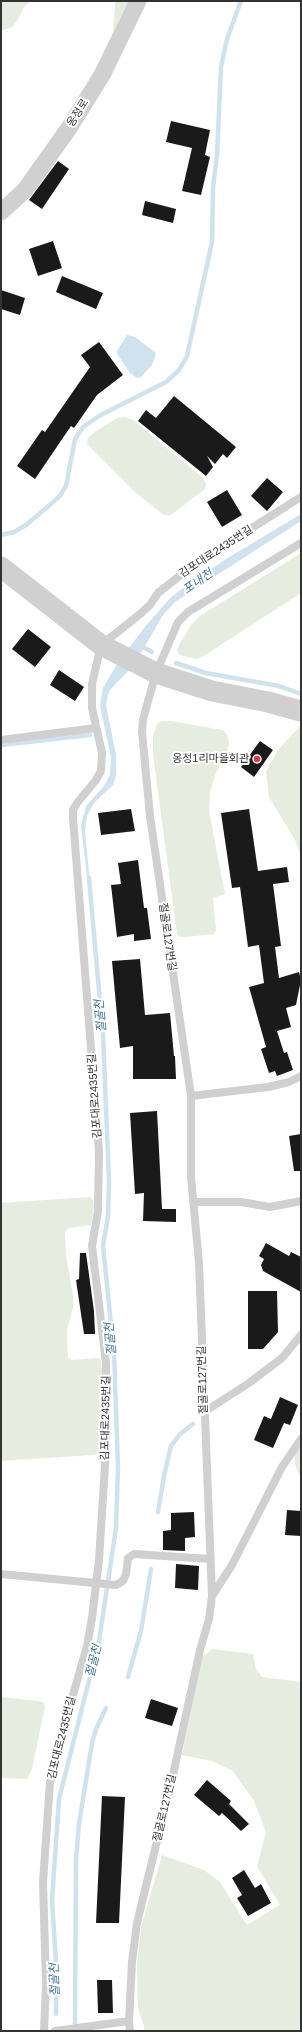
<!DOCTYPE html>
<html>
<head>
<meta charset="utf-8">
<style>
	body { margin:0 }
	#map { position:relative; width:302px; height:2032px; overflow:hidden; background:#fff; font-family:Helvetica,sans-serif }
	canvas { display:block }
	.frame { position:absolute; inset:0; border:2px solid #333; pointer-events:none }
</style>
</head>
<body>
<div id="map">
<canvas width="302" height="2032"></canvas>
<div class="frame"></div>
</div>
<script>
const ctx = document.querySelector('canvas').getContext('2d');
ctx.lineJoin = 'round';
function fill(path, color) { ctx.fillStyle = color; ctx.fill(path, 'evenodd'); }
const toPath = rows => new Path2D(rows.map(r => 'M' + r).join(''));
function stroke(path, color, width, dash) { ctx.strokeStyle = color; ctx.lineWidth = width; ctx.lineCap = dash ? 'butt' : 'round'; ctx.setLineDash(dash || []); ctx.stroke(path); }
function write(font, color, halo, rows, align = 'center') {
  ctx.font = font + ' Helvetica,"Noto Sans KR",sans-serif'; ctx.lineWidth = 4; ctx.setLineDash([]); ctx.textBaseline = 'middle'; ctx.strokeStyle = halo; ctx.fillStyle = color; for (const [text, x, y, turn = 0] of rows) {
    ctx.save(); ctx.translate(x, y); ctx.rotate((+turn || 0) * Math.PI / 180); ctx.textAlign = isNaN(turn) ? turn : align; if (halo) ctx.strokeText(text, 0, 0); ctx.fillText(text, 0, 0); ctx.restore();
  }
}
const green = toPath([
	[1,1,31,1,25,6,17,21,12,27,1,31],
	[115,1,129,1,113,32,115,6],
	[124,417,133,420,203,478,206,484,205,489,171,515,164,515,135,492,87,444,88,438,96,431,117,418],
	[301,553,301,593,202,657,196,659,180,655,177,651,179,645,192,624,200,616],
	[162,721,171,721,223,730,227,735,229,742,227,752,216,773,210,792,209,811,225,894,213,898,216,930,214,934,186,937,180,937,177,934,153,754,153,736,157,724],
	[301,725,301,856,295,840,269,797,266,772,278,750],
	[90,1197,93,1200,94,1207,91,1225,69,1228,65,1231,66,1255,73,1296,73,1308,67,1329,67,1340,68,1358,71,1360,99,1358,101,1361,103,1380,101,1449,98,1454,92,1455,1,1461,1,1203],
	[301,1445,301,1478,296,1468,294,1454],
	[213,1649,253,1654,256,1669,262,1677,301,1682,301,2031,144,2031,144,2026,138,2008,137,1964,141,1928,162,1855,204,1870,220,1882,247,1925,280,1905,257,1866,266,1832,254,1801,233,1771,212,1761,182,1755,202,1657],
	[1,1697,38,1701,43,1702,45,1706,32,1769,27,1779,1,1778]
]);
const water = toPath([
	[127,335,135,337,156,353,152,365,141,377,137,378,130,373,117,354,117,351],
	[301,514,301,521,175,602,163,615,134,665,109,691,106,705,116,755,116,775,113,785,94,803,87,816,85,832,90,883,88,884,81,826,86,806,104,786,110,775,111,757,100,706,101,698,103,688,117,664,144,628,170,598,179,591,226,559]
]);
const stream = toPath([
	[1,535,14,532,26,525,59,497,66,486,75,439,83,427,99,416,166,382,179,370,187,356,212,242,213,187,217,155,221,67,227,39,241,1],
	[139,645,152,652],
	[176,663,206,673,279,686,301,694],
	[1,745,90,735],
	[158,1512,164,1476,171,1446,180,1434,193,1424],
	[128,1677,141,1631,151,1569],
	[56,2014,56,1962,52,1900,59,1799,99,1641,116,1528,118,1467,114,1353,103,1246,108,1216,109,1181,103,1035,89,878],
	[75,2024,76,1859,79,1824,92,1743,96,1729,106,1708]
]);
const building = toPath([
	[171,121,210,130,205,155,210,157,201,195,182,191,192,148,166,142],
	[58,161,69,169,42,209,29,200],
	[145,201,176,209,173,223,142,215],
	[53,241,62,268,38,276,29,249],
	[62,276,103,293,96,309,56,292],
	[1,290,25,298,20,315,1,309],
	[99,342,123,375,97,395,74,428,71,426,35,479,17,466,42,430,45,432,90,367,81,355],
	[174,396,236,447,227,458,223,454,215,464,207,456,213,467,206,476,138,421,146,410,156,418],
	[267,478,283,492,267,511,251,496],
	[227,490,242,515,222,527,207,502],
	[28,629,51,647,35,667,12,649],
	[59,670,84,687,75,701,50,685],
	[260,741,273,750,254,777,241,767],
	[131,809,135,831,101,835,98,813],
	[249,809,258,871,287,867,289,882,273,884,281,946,275,947,279,978,299,972,301,980,296,1005,286,1008,291,1027,277,1031,284,1053,287,1052,293,1070,277,1076,275,1071,269,1073,261,1049,266,1047,249,987,264,983,259,945,248,947,240,887,232,888,221,813],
	[138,860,144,908,147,908,151,939,134,941,134,934,117,937,111,885,121,884,118,863],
	[140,959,145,1015,170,1013,174,1056,175,1056,176,1079,133,1079,133,1046,120,1048,112,961],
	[157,1111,162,1209,176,1209,176,1222,143,1221,144,1193,135,1194,130,1113],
	[301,1134,301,1171,294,1171,289,1136],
	[266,1243,289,1256,291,1252,301,1257,301,1292,263,1271,261,1265,264,1259,259,1256],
	[80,1253,86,1253,94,1311,95,1334,84,1334,76,1280,79,1279],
	[248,1291,277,1291,278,1332,263,1349,248,1349],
	[280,1397,298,1405,290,1425,284,1423,273,1448,254,1440,264,1416,271,1419],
	[287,1510,301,1511,301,1536,285,1535],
	[194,1512,195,1537,185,1538,185,1551,163,1550,163,1531,171,1530,171,1513],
	[176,1564,199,1566,198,1590,175,1588],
	[151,1699,178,1708,172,1726,145,1718],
	[207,1780,231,1801,229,1804,249,1824,241,1831,222,1813,219,1816,194,1795],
	[102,1796,125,1797,119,1923,96,1923],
	[244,1870,255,1888,261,1884,271,1903,248,1916,237,1898,242,1895,232,1878],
	[97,1980,112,1980,113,2013,98,2013]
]);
const service = toPath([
	[1,740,96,728],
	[191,1096,268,1087,289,1082,301,1076],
	[193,1202,241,1202,270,1207,301,1201],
	[204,1412,249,1383,282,1358,301,1335],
	[1,1574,116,1585,123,1581,126,1574,128,1558,134,1554,210,1559],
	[212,1596,232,1565,282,1467,301,1439],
	[44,2031,46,1984,43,1882,50,1782,58,1747,87,1646,92,1618,99,1560,106,1449,106,1363,92,1246,98,1211,99,1151,73,818,73,810,77,803,96,780,101,771,102,753,92,708,92,684,101,645,139,615,150,605,158,593,192,566,301,497],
	[55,2031,129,2021],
	[130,2031,129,2021,132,1962,137,1923,173,1775,200,1650,209,1619,212,1596,199,1263,191,1177,191,1096,150,816,142,732,143,719,156,673,178,622,188,612,301,543]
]);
const minor = toPath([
	[1,212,25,190,69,128,102,75,138,1]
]);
const tertiary = toPath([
	[1,567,101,645,156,673,212,691,268,702,301,711]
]);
const markers = [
	[257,759,4,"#e63946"]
];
const streetNames = [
	["옹정로",78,113,-58],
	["김포대로2435번길",216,552,-33],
	["절골로127번길",167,937,82],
	["김포대로2435번길",95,1096,-94],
	["절골로127번길",203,1380,-92],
	["김포대로2435번길",106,1418,-89],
	["김포대로2435번길",62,1738,-76],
	["절골로127번길",165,1808,-77]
];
const poiNames = [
	["옹정1리마을회관",249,759]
];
const waterNames = [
	["포내천",198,582,-35],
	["절골천",101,1016,-95],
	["절골천",111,1339,-95],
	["절골천",94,1661,-76],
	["절골천",55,1980,-92]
];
fill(green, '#e6ecdf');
fill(water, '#cfe2ee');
stroke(stream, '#cfe2ee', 4.5);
fill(building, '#1a1a1a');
stroke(service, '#d0d0d0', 8);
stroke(minor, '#d0d0d0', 17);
stroke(tertiary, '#d0d0d0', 21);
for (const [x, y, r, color] of markers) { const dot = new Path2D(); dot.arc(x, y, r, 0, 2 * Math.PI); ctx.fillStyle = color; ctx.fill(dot); stroke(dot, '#fff', 1.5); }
write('11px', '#333', '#fff', streetNames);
write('11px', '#333', '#fff', poiNames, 'right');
write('italic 12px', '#3f7597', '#fff', waterNames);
</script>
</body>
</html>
